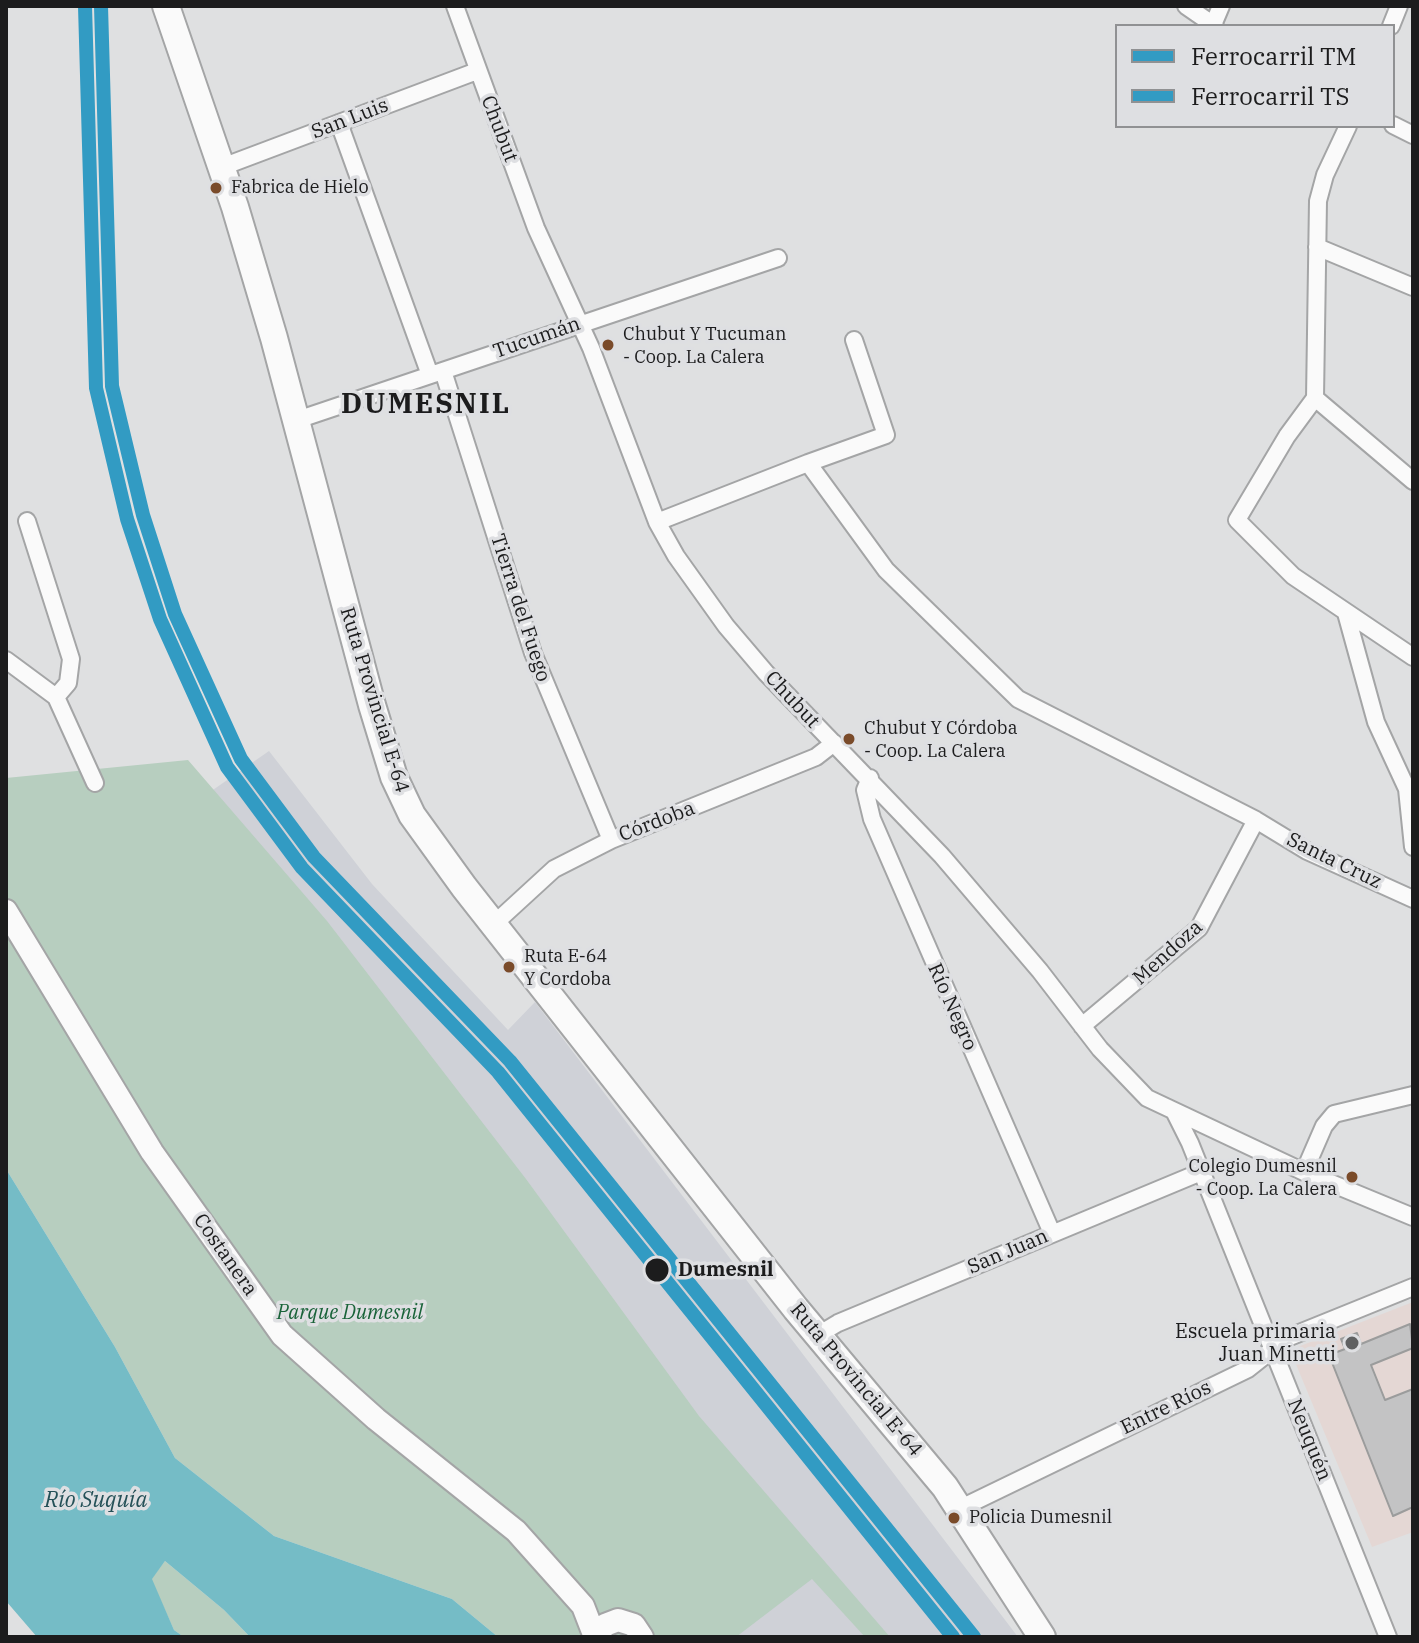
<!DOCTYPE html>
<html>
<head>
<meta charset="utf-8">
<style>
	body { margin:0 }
	#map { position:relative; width:1419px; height:1643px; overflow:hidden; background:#dfe0e1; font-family:"IBM Plex Serif",serif }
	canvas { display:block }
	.frame { position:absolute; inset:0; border:8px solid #1c1c1d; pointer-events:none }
	.legend { position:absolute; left:1115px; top:24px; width:280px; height:104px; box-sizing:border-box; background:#dedfe2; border:2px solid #909193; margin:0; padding:10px 14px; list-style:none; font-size:24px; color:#1c1c1d }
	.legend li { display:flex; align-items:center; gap:16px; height:40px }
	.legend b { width:40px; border:2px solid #909193 }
</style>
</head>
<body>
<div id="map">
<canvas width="1419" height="1643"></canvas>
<div class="frame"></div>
<ul class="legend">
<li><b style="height:10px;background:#329bc3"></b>Ferrocarril TM</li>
<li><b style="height:10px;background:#329bc3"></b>Ferrocarril TS</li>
</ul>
</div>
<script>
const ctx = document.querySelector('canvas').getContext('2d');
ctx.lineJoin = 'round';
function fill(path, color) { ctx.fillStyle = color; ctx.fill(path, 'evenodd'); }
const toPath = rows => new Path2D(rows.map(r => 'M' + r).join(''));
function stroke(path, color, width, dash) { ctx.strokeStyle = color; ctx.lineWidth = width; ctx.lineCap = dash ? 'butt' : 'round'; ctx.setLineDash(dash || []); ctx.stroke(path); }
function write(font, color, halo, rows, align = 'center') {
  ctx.font = font + ' "IBM Plex Serif",serif'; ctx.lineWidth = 7; ctx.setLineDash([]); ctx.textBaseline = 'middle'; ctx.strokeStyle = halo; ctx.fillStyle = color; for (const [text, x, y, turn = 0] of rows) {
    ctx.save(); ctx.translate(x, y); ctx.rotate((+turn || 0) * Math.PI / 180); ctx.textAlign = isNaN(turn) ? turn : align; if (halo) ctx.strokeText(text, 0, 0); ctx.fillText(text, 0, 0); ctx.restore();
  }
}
const built = toPath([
	[269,751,372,884,508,1030,535,1002,1018,1637,644,1637,53,901]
]);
const education = toPath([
	[1413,1302,1413,1532,1372,1547,1290,1350]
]);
const green = toPath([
	[188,760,327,921,526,1179,699,1416,890,1637,865,1637,812,1579,736,1637,498,1637,452,1599,274,1536,175,1458,115,1347,6,1169,6,778],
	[165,1561,224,1610,250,1637,184,1637,174,1630,151,1579]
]);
const water = toPath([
	[6,1169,115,1347,175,1458,274,1536,452,1599,498,1637,250,1637,224,1610,165,1561,152,1579,174,1630,184,1637,37,1637,6,1601]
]);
const building = toPath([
	[1410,1324,1413,1348,1371,1365,1385,1400,1413,1389,1413,1507,1393,1516,1329,1355,1345,1349,1341,1339,1357,1333,1361,1344,1410,1324]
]);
const street = toPath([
	[455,6,536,228,591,348,657,522,676,556,726,626,766,673,942,856,1040,971,1100,1049,1147,1098,1304,1172,1413,1217],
	[1186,6,1215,26],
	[1213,25,1221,6],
	[1391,26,1399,6],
	[339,123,430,375],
	[1393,125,1413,135],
	[1348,126,1325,175,1318,201,1315,398,1287,436,1237,520,1293,576,1413,657],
	[222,167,477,71],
	[1317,247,1413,287],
	[443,371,533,653,611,840],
	[1315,398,1413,481],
	[297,420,778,258],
	[808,463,886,435,854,340],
	[27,521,71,659,68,683,56,697],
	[657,522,808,463,886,570,1018,699,1256,820,1307,851,1413,899],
	[1346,613,1376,722,1407,789,1413,847],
	[6,660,56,697,95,783],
	[870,778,865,790,872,819,1052,1233],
	[494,924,554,869,611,840,816,757,834,743],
	[1082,1026,1199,928,1256,820],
	[1174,1111,1190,1143,1388,1637],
	[1304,1172,1324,1126,1334,1114,1413,1095],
	[818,1335,838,1323,1201,1172],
	[961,1508,1248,1369,1287,1338,1413,1287]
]);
const secondary = toPath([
	[6,911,152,1152,282,1335,376,1419,516,1531,583,1606,595,1637],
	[596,1637,605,1625,618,1620,634,1625,642,1637]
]);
const primary = toPath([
	[166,6,235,207,274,338,372,705,394,777,412,815,464,887,796,1309,945,1487,1042,1637]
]);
const rail1 = toPath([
	[101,6,112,386,143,515,175,614,241,759,314,857,510,1061,974,1637]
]);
const rail2 = toPath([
	[85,6,96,388,127,519,160,619,227,767,302,868,498,1072,953,1637]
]);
const markers = [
	[216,188,7,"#7a4b2a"],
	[608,345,7,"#7a4b2a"],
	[849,739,7,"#7a4b2a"],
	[509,967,7,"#7a4b2a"],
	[1352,1177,7,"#7a4b2a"],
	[657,1270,13,"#1c1c1d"],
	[1352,1343,8,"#606162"],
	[954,1518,7,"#7a4b2a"]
];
const busNames = [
	["Fabrica de Hielo",231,188],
	["Chubut Y Tucuman",623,335],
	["- Coop. La Calera",623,358],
	["Chubut Y Córdoba",864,729],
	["- Coop. La Calera",864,752],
	["Ruta E-64",524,957],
	["Y Cordoba",524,980],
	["Colegio Dumesnil",1337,1167,"right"],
	["- Coop. La Calera",1337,1190,"right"],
	["Policia Dumesnil",969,1518]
];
const streetNames = [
	["San Luis",350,119,-21],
	["Chubut",499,129,69],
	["Tucumán",537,338,-19],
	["Tierra del Fuego",520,608,72],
	["Ruta Provincial E-64",374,700,73],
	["Chubut",792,700,47],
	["Córdoba",657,822,-21],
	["Santa Cruz",1334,861,26],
	["Mendoza",1168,953,-42],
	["Río Negro",952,1007,66],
	["San Juan",1008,1252,-23],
	["Costanera",225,1255,55],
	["Ruta Provincial E-64",856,1380,50],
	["Entre Ríos",1166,1408,-26],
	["Neuquén",1309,1440,68]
];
const stopNames = [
	["Dumesnil",678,1270]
];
const parkNames = [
	["Parque Dumesnil",350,1313]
];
const poiNames = [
	["Escuela primaria",1336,1332],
	["Juan Minetti",1336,1355]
];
const waterNames = [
	["Río Suquía",96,1501]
];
const districtNames = [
	["DUMESNIL",426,405]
];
fill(built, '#cfd1d7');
fill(education, '#e4d7d4');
fill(green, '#b7cebf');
fill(water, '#75bcc6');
fill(building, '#c3c3c4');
stroke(building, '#9b9c9c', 2);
stroke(street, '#a4a5a6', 20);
stroke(secondary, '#a4a5a6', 26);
stroke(primary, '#a4a5a6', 30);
stroke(street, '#fafafa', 16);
stroke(secondary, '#fafafa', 22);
stroke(primary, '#fafafa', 26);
stroke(rail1, '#329bc3', 14);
stroke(rail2, '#329bc3', 14);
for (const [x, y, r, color] of markers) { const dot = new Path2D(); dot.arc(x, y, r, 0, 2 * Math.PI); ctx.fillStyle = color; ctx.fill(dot); stroke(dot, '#dedfe2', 3); }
write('18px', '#1c1c1d', '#dedfe2', busNames, 'left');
write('20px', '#1c1c1d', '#dedfe2', streetNames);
write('bold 20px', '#1c1c1d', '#dedfe2', stopNames, 'left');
write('italic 20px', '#196339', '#dedfe2', parkNames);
write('20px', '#1c1c1d', '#dedfe2', poiNames, 'right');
write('italic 22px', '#245057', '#dedfe2', waterNames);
ctx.letterSpacing = '2px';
write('bold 28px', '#1c1c1d', '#dedfe2', districtNames);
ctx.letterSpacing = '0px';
</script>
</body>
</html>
